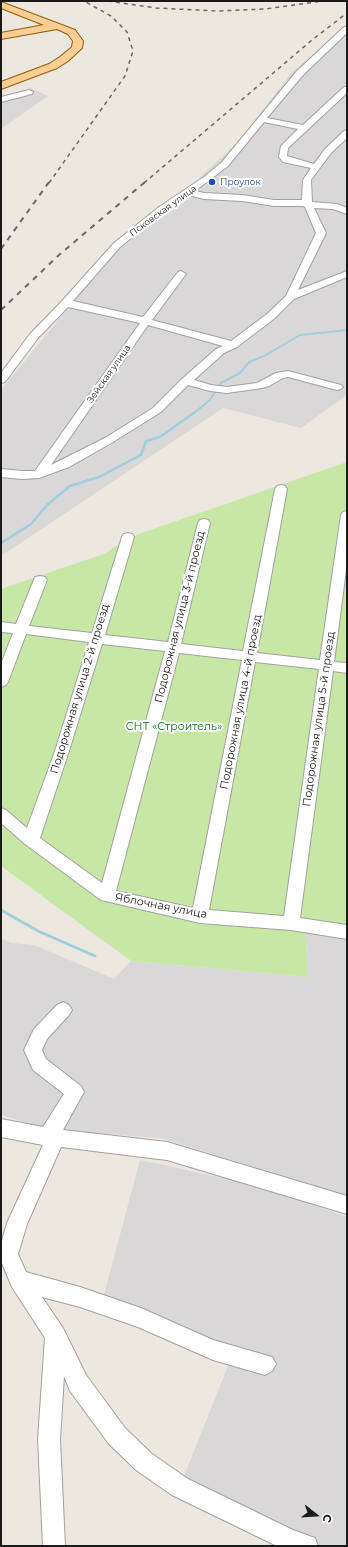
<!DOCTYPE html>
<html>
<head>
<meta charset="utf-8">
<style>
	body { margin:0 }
	#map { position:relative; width:348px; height:1547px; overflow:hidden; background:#ece8df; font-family:Montserrat,sans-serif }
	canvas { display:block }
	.frame { position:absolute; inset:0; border:2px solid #1a1a1a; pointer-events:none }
	.north { position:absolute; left:296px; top:1495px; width:40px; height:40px; -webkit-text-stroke:3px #fff; paint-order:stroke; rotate:107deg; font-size:11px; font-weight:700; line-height:16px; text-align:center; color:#1a1a1a }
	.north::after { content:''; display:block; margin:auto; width:14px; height:18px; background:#1a1a1a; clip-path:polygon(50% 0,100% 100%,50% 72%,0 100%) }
</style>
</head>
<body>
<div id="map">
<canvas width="348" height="1547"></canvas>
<div class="frame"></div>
<div class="north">С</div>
</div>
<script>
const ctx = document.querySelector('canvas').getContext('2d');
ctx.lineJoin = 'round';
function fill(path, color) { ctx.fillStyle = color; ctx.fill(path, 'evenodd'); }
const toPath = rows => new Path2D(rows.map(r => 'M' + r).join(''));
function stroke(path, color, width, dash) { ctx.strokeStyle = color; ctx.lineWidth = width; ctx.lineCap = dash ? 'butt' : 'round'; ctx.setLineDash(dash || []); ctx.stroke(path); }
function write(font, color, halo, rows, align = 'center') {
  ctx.font = font + ' Montserrat,sans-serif'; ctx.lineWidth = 4; ctx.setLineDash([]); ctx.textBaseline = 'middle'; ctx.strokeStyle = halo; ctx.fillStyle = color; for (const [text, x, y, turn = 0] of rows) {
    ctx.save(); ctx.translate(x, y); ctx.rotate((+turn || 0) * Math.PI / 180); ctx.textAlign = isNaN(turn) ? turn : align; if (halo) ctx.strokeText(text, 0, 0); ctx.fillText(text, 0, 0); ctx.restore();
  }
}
const residential = toPath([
	[347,26,347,395,301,428,223,408,1,556,1,390,109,258,153,221,239,141,292,72],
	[30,88,48,96,1,129,1,98],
	[305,924,347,930,347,1196,161,1138,50,1130,1,1115,1,938,11,943,34,945,114,979,131,961,308,977],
	[140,1160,259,1186,347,1217,347,1546,318,1546,289,1540,182,1481,234,1351,104,1295]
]);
const grass = toPath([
	[347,462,347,930,305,924,308,977,131,961,1,866,1,589,104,554,130,537]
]);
const streamFar2 = toPath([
	[194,413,210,400,221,383,240,373,249,362,266,355,300,335,347,330]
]);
const streamFar1 = toPath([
	[1,543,31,524,47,505,70,486,99,477,141,455,146,441,160,437,195,412]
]);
const stream = toPath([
	[1,910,38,931,95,956]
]);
const minor = toPath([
	[344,27,347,27,347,33,303,75,267,118,303,125,344,87,347,87,347,93,288,148,287,156,314,164,325,149,344,131,347,130,347,138,331,153,311,180,312,202,337,204,347,208,347,214,333,209,314,208,326,233,298,290,347,271,347,277,294,299,275,318,237,347,224,353,194,380,211,385,227,387,257,383,276,373,288,371,341,385,343,387,341,389,337,390,288,377,283,378,269,386,262,388,227,393,210,391,188,385,161,412,113,442,69,467,39,478,22,479,1,477,1,469,22,471,35,471,140,323,68,307,38,338,5,382,1,383,1,373,30,334,62,301,114,243,159,207,204,177,222,162,297,71,344,27],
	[264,122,298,129,281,146,279,157,283,162,311,168,303,180,302,200,274,200,242,195,204,193,195,191,228,166,264,122],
	[189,195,204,199,242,201,274,206,303,206,305,207,316,233,286,296,267,314,231,341,152,320,186,274,181,271,178,272,143,317,73,301,120,247,165,211,189,195],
	[148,325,223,346,216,349,182,379,153,408,105,438,51,465,148,325],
	[29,90,33,92,32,94,1,102,1,97,29,90],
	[281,485,285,486,287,489,257,653,320,660,341,515,343,512,347,511,347,562,334,662,347,663,347,673,333,671,300,918,347,925,347,939,291,930,200,923,101,900,25,844,1,823,1,808,6,810,27,828,55,751,89,642,26,634,8,682,6,685,1,687,1,664,13,633,1,632,1,622,16,624,35,577,40,576,45,577,47,580,29,626,92,633,122,537,124,534,128,533,132,534,134,537,105,635,168,642,198,523,200,520,204,519,208,520,210,523,181,644,243,651,275,489,277,486,281,485],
	[102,644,165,651,102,883,40,838,69,751,102,644],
	[179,653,242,660,193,908,116,891,179,653],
	[255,662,319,669,284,916,209,910,255,662],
	[63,1002,69,1005,72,1010,69,1015,47,1039,42,1050,46,1059,81,1086,84,1092,63,1130,167,1142,347,1196,347,1214,167,1160,61,1147,27,1224,18,1254,26,1272,80,1287,141,1308,213,1340,272,1357,276,1364,272,1371,265,1375,213,1360,138,1327,80,1307,42,1297,63,1328,86,1375,125,1428,152,1454,188,1479,293,1530,315,1538,318,1546,277,1546,172,1495,136,1470,109,1444,70,1391,64,1376,60,1439,65,1546,43,1546,38,1439,45,1338,12,1287,1,1261,1,1244,7,1223,43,1145,1,1137,1,1119,43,1127,64,1094,33,1070,24,1050,34,1029,57,1005,63,1002]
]);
const major = toPath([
	[1,2,75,30,83,41,82,48,68,61,57,68,1,89,1,82,49,64,60,57,72,47,73,41,68,34,57,29,1,39,1,33,44,25,1,8,1,2]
]);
const railFar1 = toPath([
	[108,1,156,8,218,11,265,9,323,1],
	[49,183,125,76,133,51,127,32,111,16,84,1],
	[144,183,312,40,347,13]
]);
const rail = toPath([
	[1,249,49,182],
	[1,310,59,255,145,182]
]);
const markers = [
	[212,182,4,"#1a4fb4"]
];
const farTransitnames = [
	["Проулок",220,182]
];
const farStreetnames = [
	["Псковская улица",163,211,-36],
	["Зейская улица",109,374,-55]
];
const streetNames = [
	["Подорожная улица 3-й проезд",180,617,-76],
	["Подорожная улица 2-й проезд",80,689,-73],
	["Подорожная улица 4-й проезд",241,702,-79],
	["Подорожная улица 5-й проезд",319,719,-82],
	["Яблочная улица",161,906,11]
];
const parkNames = [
	["СНТ «Строитель»",174,727]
];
fill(residential, '#d9d7d7');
fill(grass, '#c7e8a4');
stroke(streamFar2, '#9fcfdb', 2);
stroke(streamFar1, '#9fcfdb', 2.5);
stroke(stream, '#9fcfdb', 3);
stroke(minor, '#a1a1a1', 2);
stroke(major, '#915e00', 2);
fill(minor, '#fff');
fill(major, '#fccd95');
stroke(railFar1, '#686868', 1.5, [4, 4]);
stroke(rail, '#686868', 2, [5.5, 5.5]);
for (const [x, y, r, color] of markers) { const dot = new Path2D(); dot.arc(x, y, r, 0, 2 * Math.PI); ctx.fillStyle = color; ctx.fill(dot); stroke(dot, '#fff', 1.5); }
write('9px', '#164399', '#fff', farTransitnames, 'left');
write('9px', '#1a1a1a', '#fff', farStreetnames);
write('11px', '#1a1a1a', '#fff', streetNames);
write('11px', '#0a7611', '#fff', parkNames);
</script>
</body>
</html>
